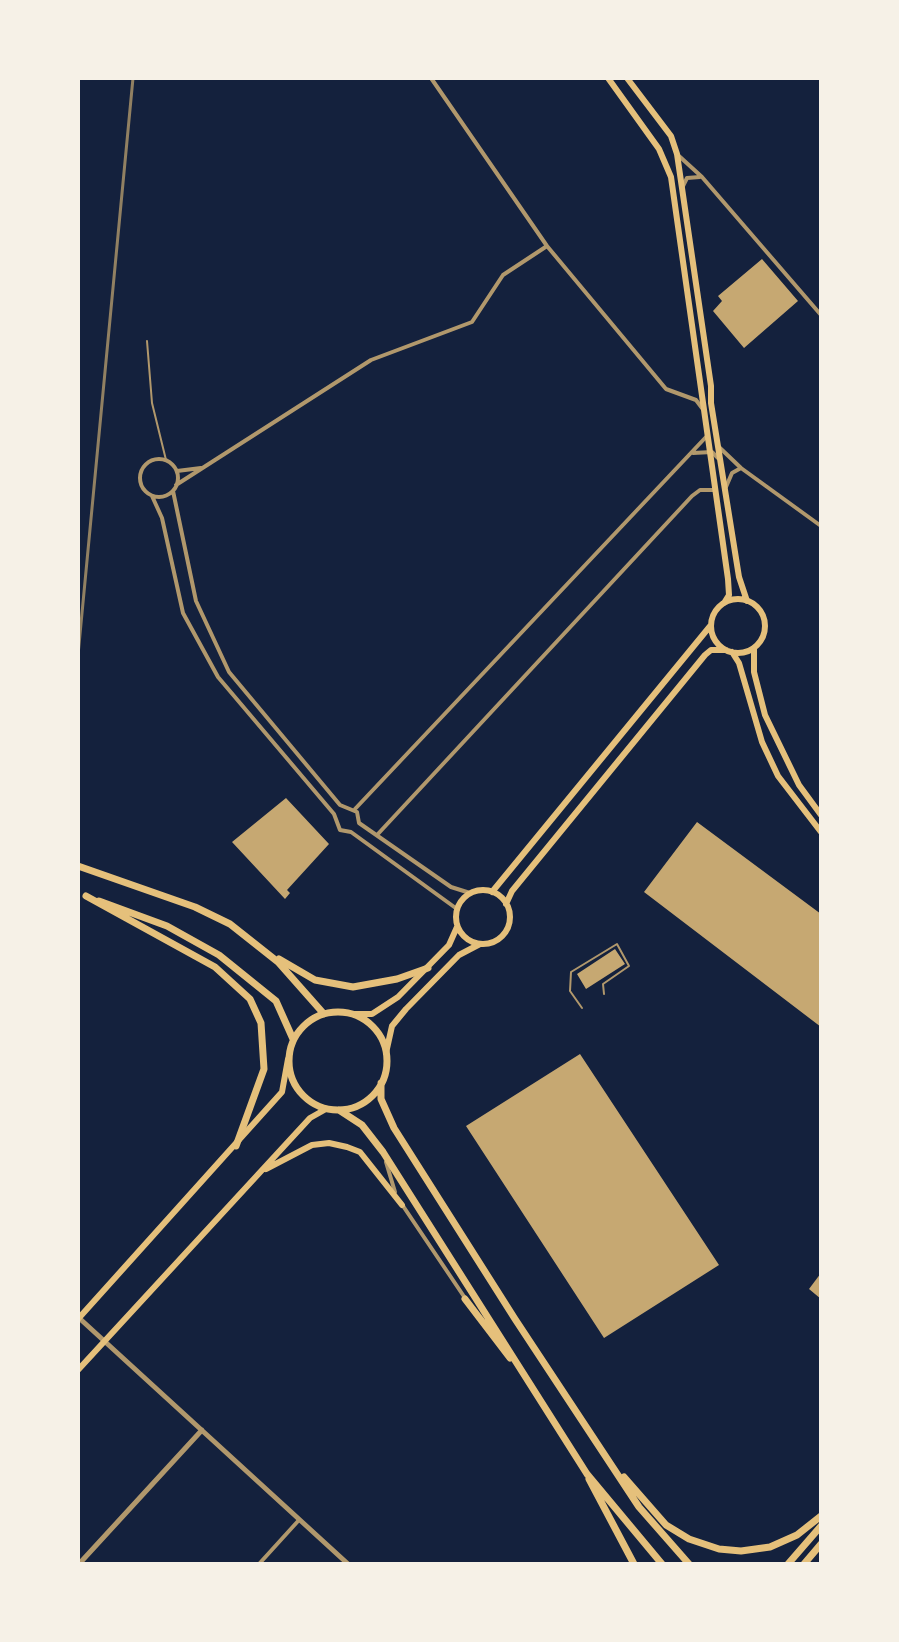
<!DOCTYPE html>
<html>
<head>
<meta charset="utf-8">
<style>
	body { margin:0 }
	#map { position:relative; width:899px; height:1642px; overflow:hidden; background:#14213d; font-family:Rubik,sans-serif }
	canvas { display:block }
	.frame { position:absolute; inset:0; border:80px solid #f6f1e7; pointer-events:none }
</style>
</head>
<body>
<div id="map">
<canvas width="899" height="1642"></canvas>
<div class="frame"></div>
</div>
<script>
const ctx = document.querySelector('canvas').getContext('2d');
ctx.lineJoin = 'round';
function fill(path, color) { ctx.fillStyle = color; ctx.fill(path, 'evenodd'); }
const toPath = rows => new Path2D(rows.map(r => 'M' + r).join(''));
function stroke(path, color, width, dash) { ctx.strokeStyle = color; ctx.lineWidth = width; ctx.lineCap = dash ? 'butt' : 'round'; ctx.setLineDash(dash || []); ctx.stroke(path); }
const building = toPath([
	[762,259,798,301,744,348,713,311,722,301,718,296],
	[286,798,329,844,287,890,290,893,285,899,232,842],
	[697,822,821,914,821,1027,644,892],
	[615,949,625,964,586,989,577,974],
	[580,1054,719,1265,604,1338,466,1126],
	[821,1273,821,1299,809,1289]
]);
const service = toPath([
	[147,341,152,403,166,460],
	[582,1008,570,991,571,972,617,944,629,966,603,984,604,994]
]);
const minor = toPath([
	[431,78,547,246,666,389,696,400,702,408],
	[679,156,702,177,821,315],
	[683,186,687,178,700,177],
	[719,447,741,468,821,526],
	[693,453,712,452,718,458],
	'140 478a19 19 0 1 1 38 0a19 19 0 1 1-38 0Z',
	[177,471,201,468],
	[176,485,371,360,472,322,503,275,547,246],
	[726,487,732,473,741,468],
	[173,491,196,601,229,672,340,805,357,812,359,823,451,887,470,893],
	[152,496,162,518,183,613,218,677,334,814,340,830,351,832,457,909],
	[355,809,706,437],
	[377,835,692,496,700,490,716,490],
	[386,1162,395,1192],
	[401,1203,465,1298],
	[259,1564,299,1520]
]);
const tertiary = toPath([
	[78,1317,348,1564],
	[79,1564,202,1430]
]);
const secondary = toPath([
	[608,78,659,149,671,177,728,579,729,595,724,603],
	[627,78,671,136,677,154,711,386,711,403,739,577,747,601],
	'711 626a27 27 0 1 1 54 0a27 27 0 1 1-54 0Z',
	[754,648,754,672,765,715,799,785,821,815],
	[732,652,739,663,762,742,778,776,821,832],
	'456 917a27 27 0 1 1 54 0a27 27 0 1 1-54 0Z',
	[492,892,711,625],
	[506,904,512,891,705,655,711,650,726,650],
	[354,1014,372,1014,398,997,449,945,457,927],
	[386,1053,392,1026,406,1009,459,955,480,944],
	[266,1169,312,1145,329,1143,347,1147,360,1152,402,1205],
	[78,1319,282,1092,288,1059],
	[78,1370,310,1118,326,1109]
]);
const primary = toPath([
	[78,866,195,907,230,924,278,962,324,1014],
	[86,896,215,967,250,999,261,1023,264,1069,236,1146],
	[99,901,167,926,219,955,276,1001,293,1039],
	[279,959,315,980,353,987,397,979,428,968],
	'289 1061a49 49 0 1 1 98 0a49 49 0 1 1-98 0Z',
	[381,1083,381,1099,394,1128,515,1319,639,1507,689,1564],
	[339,1110,362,1125,383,1152,587,1474,662,1564],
	[465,1299,510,1358],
	[624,1477,666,1525,689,1539,719,1549,741,1551,770,1547,797,1535,821,1516],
	[589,1479,634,1564],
	[788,1564,821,1526],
	[804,1564,821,1544]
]);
const rail = toPath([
	[78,655,133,78]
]);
fill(building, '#c6a872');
stroke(service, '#b1986c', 2);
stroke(minor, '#b1986c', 4);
stroke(tertiary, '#b1986c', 5);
stroke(secondary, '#e5c07b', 6);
stroke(primary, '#e5c07b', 7);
stroke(rail, '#918062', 3);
</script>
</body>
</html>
